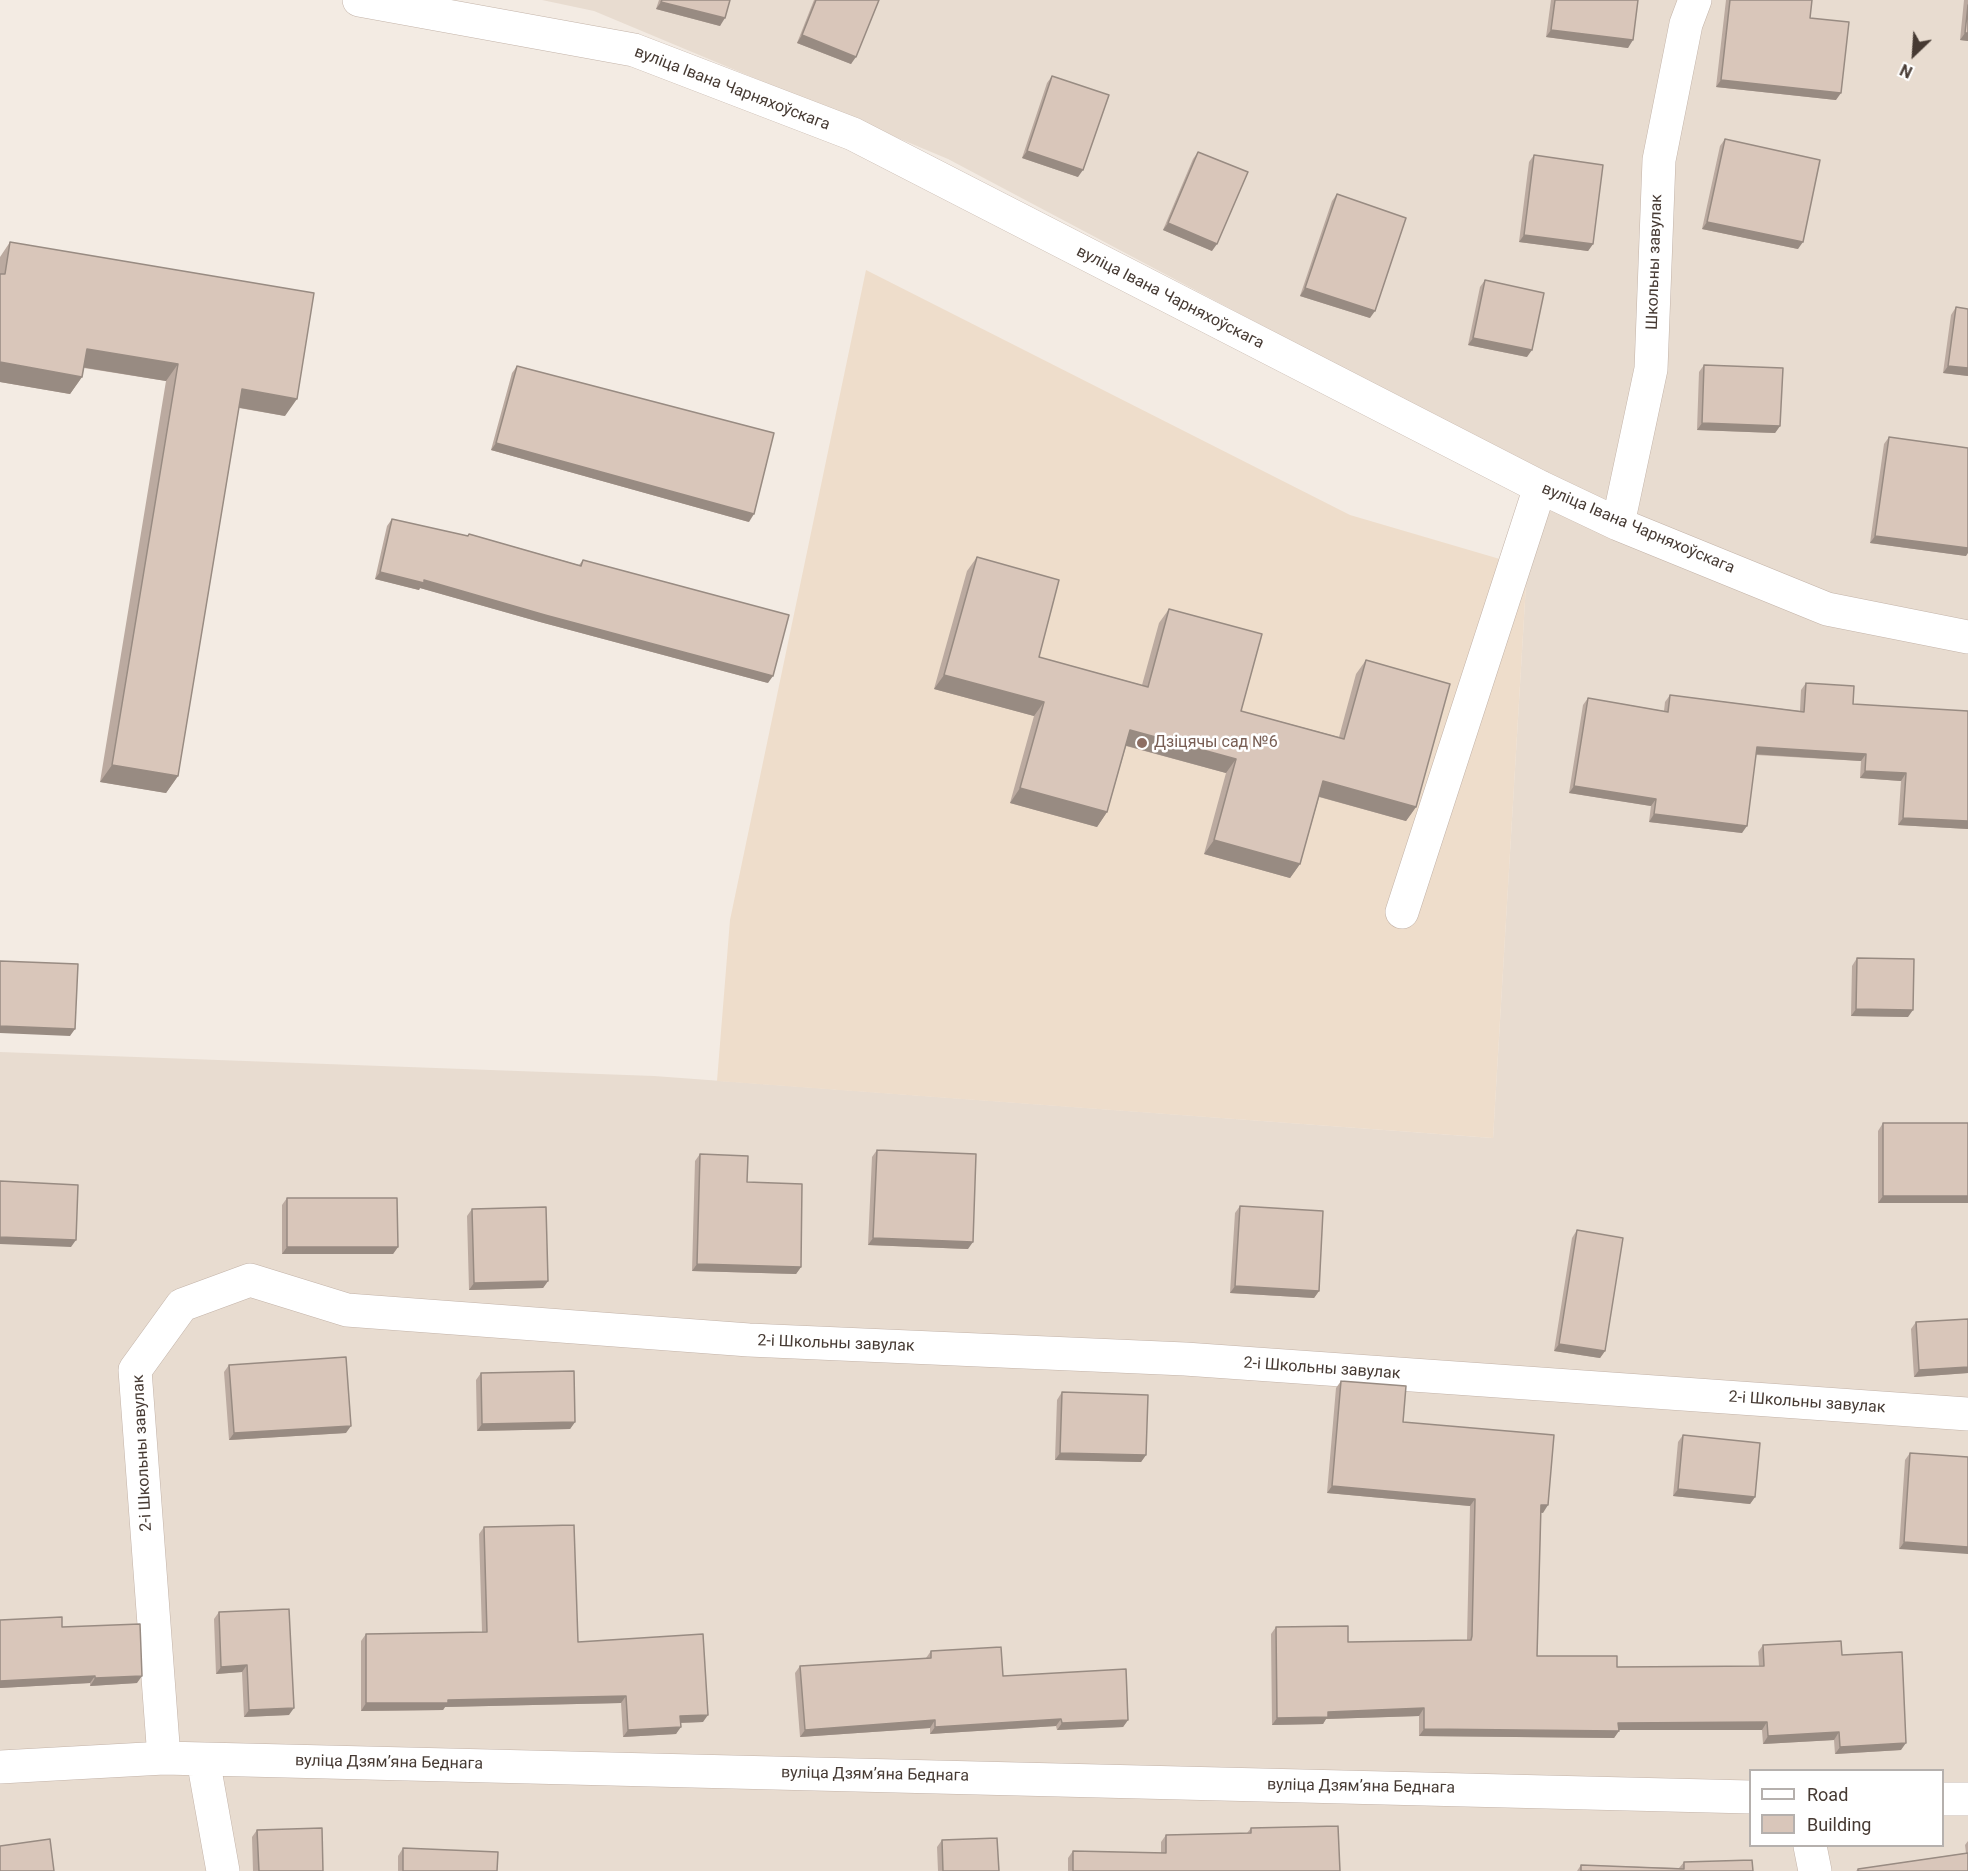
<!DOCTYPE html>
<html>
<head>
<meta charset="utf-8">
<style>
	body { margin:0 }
	#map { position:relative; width:1968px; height:1871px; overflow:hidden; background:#f3ebe3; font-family:Roboto,sans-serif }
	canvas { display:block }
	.legend { position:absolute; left:1749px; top:1769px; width:195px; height:78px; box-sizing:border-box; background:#fff; border:2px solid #b5b0ad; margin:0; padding:8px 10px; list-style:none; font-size:18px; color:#463a33 }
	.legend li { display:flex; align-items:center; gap:12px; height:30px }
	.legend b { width:30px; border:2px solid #b5b0ad }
	.north { position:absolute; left:1884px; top:24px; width:60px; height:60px; -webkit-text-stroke:4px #fff; paint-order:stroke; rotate:205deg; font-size:16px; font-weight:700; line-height:24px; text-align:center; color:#463a33 }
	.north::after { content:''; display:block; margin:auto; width:21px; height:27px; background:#463a33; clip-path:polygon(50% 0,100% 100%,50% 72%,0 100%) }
</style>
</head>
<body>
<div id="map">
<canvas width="1968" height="1871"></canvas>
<ul class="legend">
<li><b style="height:8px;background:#fff"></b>Road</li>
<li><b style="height:16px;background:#d9c6ba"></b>Building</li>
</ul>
<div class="north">N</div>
</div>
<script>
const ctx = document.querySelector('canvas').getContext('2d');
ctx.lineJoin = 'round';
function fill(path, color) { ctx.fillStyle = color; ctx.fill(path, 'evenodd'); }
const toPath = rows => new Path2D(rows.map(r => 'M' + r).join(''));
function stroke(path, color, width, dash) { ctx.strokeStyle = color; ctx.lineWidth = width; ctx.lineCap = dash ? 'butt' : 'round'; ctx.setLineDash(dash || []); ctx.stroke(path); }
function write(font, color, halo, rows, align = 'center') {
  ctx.font = font + ' Roboto,sans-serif'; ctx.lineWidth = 5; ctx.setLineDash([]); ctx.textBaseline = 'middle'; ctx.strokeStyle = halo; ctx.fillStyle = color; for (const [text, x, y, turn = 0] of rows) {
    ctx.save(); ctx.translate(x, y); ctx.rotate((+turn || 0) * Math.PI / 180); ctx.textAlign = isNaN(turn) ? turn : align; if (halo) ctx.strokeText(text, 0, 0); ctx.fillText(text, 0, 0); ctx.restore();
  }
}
const residential = toPath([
	[542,0,1968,0,1968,1871,0,1871,0,1052,654,1076,1493,1138,1527,567,1559,483,948,159,594,11],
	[1750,1770,1942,1770,1942,1846,1750,1846]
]);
const education = toPath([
	[866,270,1350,515,1527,567,1493,1138,717,1081,730,920]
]);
const minor = toPath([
	[359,0,634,50,853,134,1540,487,1618,524,1827,609,1968,637],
	[1618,524,1651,369,1659,160,1686,24,1695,0],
	[1402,912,1540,487],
	[164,1758,135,1370,182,1305,250,1280,347,1310,749,1340,1185,1359,1968,1414],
	[203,1759,223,1871],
	[0,1767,164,1758,1750,1797],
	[1942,1799,1968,1799],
	[1810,1846,1815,1871]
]);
const wall = toPath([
	[659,0,730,0,720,26,656,9],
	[814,0,879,0,851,64,797,43],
	[1551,0,1638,0,1628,48,1546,37],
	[1726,0,1812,0,1810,18,1836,100,1716,87],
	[1964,0,1968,0,1968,41,1960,40],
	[1052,76,1078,177,1022,158,1047,83],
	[1725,139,1798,249,1702,229,1720,146],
	[1198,152,1212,251,1163,230,1193,159],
	[1534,155,1593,244,1588,251,1519,242,1529,162],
	[1337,194,1370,318,1300,296,1332,201],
	[10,242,285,416,239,408,178,776,166,793,100,782,166,381,84,368,82,377,70,394,0,382,0,257],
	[1485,280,1527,357,1468,345,1480,287],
	[1956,307,1968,376,1943,373,1951,315],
	[1704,365,1780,426,1775,433,1697,430,1699,372],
	[517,366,749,522,491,450,512,373],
	[1889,437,1966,556,1870,543,1884,444],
	[392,519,467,536,469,534,579,565,583,560,768,683,540,622,420,588,419,590,375,579,387,526],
	[977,557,1039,657,1142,685,1159,623,1169,609,1241,711,1339,737,1356,674,1366,660,1416,807,1406,821,1319,797,1300,864,1290,878,1204,854,1226,773,1126,746,1107,812,1097,827,1010,803,1034,716,934,689,967,571],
	[1806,683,1853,704,1968,829,1898,825,1901,781,1860,778,1861,761,1756,755,1742,833,1649,822,1651,806,1569,793,1583,705,1588,698,1664,711,1665,702,1670,695,1800,711,1801,690],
	[1857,958,1908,1017,1851,1016,1852,966],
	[1883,1123,1968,1123,1968,1203,1878,1203,1878,1131],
	[877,1150,968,1249,868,1245,872,1157],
	[700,1154,747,1182,801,1267,796,1274,692,1271,695,1161],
	[287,1198,398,1247,393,1254,282,1254,282,1205],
	[1240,1206,1319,1291,1314,1298,1230,1293,1235,1213],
	[472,1209,548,1281,543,1288,469,1290,467,1216],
	[1577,1230,1605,1351,1600,1358,1554,1351,1572,1238],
	[1968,1319,1968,1373,1914,1377,1911,1329,1916,1322],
	[229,1365,346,1433,229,1440,224,1372],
	[481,1373,575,1422,570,1429,477,1431,476,1380],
	[1341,1381,1543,1513,1541,1512,1537,1656,1617,1667,1759,1666,1758,1652,1763,1645,1842,1655,1901,1750,1835,1754,1834,1740,1763,1744,1762,1730,1619,1730,1614,1738,1419,1736,1419,1716,1326,1719,1323,1724,1272,1725,1271,1634,1276,1627,1348,1642,1467,1640,1470,1506,1327,1493,1336,1388],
	[1062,1392,1146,1455,1141,1462,1055,1460,1057,1400],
	[1683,1435,1755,1497,1750,1504,1673,1496,1678,1442],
	[1910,1453,1968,1457,1899,1549,1905,1460],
	[484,1527,578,1642,703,1722,681,1723,676,1734,623,1737,621,1703,445,1707,443,1710,361,1711,361,1641,366,1634,482,1632,479,1534],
	[219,1612,289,1715,244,1717,242,1672,216,1674,214,1619],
	[0,1620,62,1627,137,1683,90,1686,90,1683,0,1688],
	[931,1651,1003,1676,1128,1720,1123,1727,1057,1730,1056,1726,930,1734,930,1728,800,1737,795,1673,800,1666,926,1658],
	[1251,1828,1340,1871,1068,1871,1068,1858,1073,1851,1161,1853,1161,1842,1166,1835,1247,1833],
	[257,1830,323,1871,253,1871,252,1837],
	[942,1840,999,1871,938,1871,937,1847],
	[1968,1841,1968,1871,1856,1871,1858,1869,1966,1853,1965,1845],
	[403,1848,497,1871,398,1871,398,1856],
	[1684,1862,1753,1871,1577,1871,1581,1865,1679,1868]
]);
const shadedWall = toPath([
	[661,2,725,18,720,26,656,9],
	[1551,30,1633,40,1628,48,1546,37],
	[1965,33,1968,33,1968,41,1960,40],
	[802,35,856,57,851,64,797,43],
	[1721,80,1841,93,1836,100,1716,87],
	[1027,151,1083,170,1078,177,1022,158],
	[1707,222,1803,242,1798,249,1702,229],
	[1168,223,1217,244,1212,251,1163,230],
	[1524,235,1593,244,1588,251,1519,242],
	[1305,288,1375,311,1370,318,1300,296],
	[1473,338,1532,350,1527,357,1468,345],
	[87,349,178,364,166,381,75,366],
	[0,362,82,377,70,394,0,382],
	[1948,366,1968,368,1968,376,1943,373],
	[242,389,297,399,285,416,230,406],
	[1702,423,1780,426,1775,433,1697,430],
	[496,443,754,514,749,522,491,450],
	[1875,536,1968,548,1968,553,1966,556,1870,543],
	[380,572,424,580,773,676,768,683,540,622,420,588,419,590,375,579],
	[944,675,1044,702,1034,716,934,689],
	[1130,730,1236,759,1226,773,1120,744],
	[1757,747,1866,754,1861,761,1752,754],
	[112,765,178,776,166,793,100,782],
	[1865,771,1906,773,1901,781,1860,778],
	[1323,781,1416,807,1406,821,1313,795],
	[1574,786,1656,799,1651,806,1569,793],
	[1020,788,1107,812,1097,827,1010,803],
	[1654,814,1747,826,1742,833,1649,822],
	[1903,818,1968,821,1968,829,1898,825],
	[1214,840,1300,864,1290,878,1204,854],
	[1856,1009,1913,1010,1908,1017,1851,1016],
	[0,1026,75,1029,70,1036,0,1033],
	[1883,1196,1968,1196,1968,1203,1878,1203],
	[0,1237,76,1240,71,1247,0,1244],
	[873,1238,973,1242,968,1249,868,1245],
	[287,1247,398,1247,393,1254,282,1254],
	[697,1264,801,1267,796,1274,692,1271],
	[548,1281,543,1288,469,1290,474,1283],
	[1235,1286,1319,1291,1314,1298,1230,1293],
	[1559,1344,1605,1351,1600,1358,1554,1351],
	[1968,1367,1968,1373,1914,1377,1919,1370],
	[575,1422,570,1429,477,1431,482,1424],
	[351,1426,346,1433,229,1440,234,1433],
	[1060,1453,1146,1455,1141,1462,1055,1460],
	[1332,1486,1475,1499,1470,1506,1327,1493],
	[1678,1489,1755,1497,1750,1504,1673,1496],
	[1541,1505,1548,1505,1543,1513,1536,1512],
	[1904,1542,1968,1547,1968,1554,1899,1549],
	[247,1665,242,1672,216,1674,221,1667],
	[95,1676,90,1683,0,1688,0,1681],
	[142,1676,137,1683,90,1686,95,1678],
	[626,1696,621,1703,445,1707,443,1710,361,1711,366,1703,448,1700],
	[294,1708,289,1715,244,1717,249,1710],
	[1424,1708,1419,1716,1326,1719,1323,1724,1272,1725,1277,1718,1328,1712],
	[708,1715,703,1722,675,1723,680,1716],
	[1061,1719,1056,1726,930,1734,935,1727],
	[935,1720,930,1728,800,1737,805,1730],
	[1128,1720,1123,1727,1057,1730,1062,1723],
	[1767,1722,1762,1730,1613,1730,1618,1723],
	[681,1727,676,1734,623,1737,628,1730],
	[1424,1729,1619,1731,1614,1738,1419,1736],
	[1839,1732,1834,1740,1763,1744,1768,1736],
	[1906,1743,1901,1750,1835,1754,1840,1747]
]);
const building = toPath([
	[662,0,730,0,725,18,661,2,662,0],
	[816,0,879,0,856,57,802,35,816,0],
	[1555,0,1638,0,1633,40,1551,30,1555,0],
	[1730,0,1812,0,1810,18,1849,22,1841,93,1721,80,1730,0],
	[1968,5,1968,33,1965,33,1968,5],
	[1052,76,1109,95,1083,170,1027,151,1052,76],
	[1725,139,1820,160,1803,242,1707,222,1725,139],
	[1198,152,1248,172,1217,244,1168,223,1198,152],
	[1534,155,1603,165,1593,244,1524,235,1534,155],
	[1337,194,1406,218,1375,311,1305,288,1337,194],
	[10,242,314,293,297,399,242,389,178,776,112,765,178,364,87,349,82,377,0,362,0,274,5,274,10,242],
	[1485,280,1544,293,1532,350,1473,338,1485,280],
	[1956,307,1968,309,1968,368,1948,366,1956,307],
	[1704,365,1783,368,1780,426,1702,423,1704,365],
	[517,366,774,433,754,514,496,443,517,366],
	[1889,437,1968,448,1968,548,1875,536,1889,437],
	[392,519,468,536,469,534,581,566,583,560,789,615,773,676,545,615,424,580,424,583,380,572,392,519],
	[977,557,1059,580,1039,657,1148,687,1169,609,1262,634,1241,711,1344,739,1366,660,1450,684,1416,807,1323,781,1300,864,1214,840,1236,759,1130,730,1107,812,1020,788,1044,702,944,675,977,557],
	[1806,683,1854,686,1853,704,1968,711,1968,821,1903,818,1906,773,1865,771,1866,754,1757,747,1747,826,1654,814,1656,799,1574,786,1588,698,1668,712,1670,695,1804,712,1806,683],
	[1857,958,1914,959,1913,1010,1856,1009,1857,958],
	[0,961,78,964,75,1029,0,1026,0,961],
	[1883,1123,1968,1123,1968,1196,1883,1196,1883,1123],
	[877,1150,976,1154,973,1242,873,1238,877,1150],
	[700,1154,748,1156,747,1182,802,1184,801,1267,697,1264,700,1154],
	[0,1181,78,1185,76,1240,0,1237,0,1181],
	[287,1198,397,1198,398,1247,287,1247,287,1198],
	[1240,1206,1323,1211,1319,1291,1235,1286,1240,1206],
	[546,1207,548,1281,474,1283,472,1209,546,1207],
	[1577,1230,1623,1238,1605,1351,1559,1344,1577,1230],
	[1968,1319,1968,1367,1919,1370,1916,1322,1968,1319],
	[346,1357,351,1426,234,1433,229,1365,346,1357],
	[574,1371,575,1422,482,1424,481,1373,574,1371],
	[1341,1381,1406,1386,1403,1422,1554,1435,1548,1505,1541,1505,1537,1656,1617,1656,1617,1667,1764,1666,1763,1645,1841,1641,1842,1655,1902,1652,1906,1743,1840,1747,1839,1732,1768,1736,1767,1722,1618,1723,1619,1731,1424,1729,1424,1708,1328,1712,1328,1717,1277,1718,1276,1627,1348,1626,1348,1642,1471,1640,1472,1636,1475,1499,1332,1486,1341,1381],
	[1062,1392,1148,1395,1146,1455,1060,1453,1062,1392],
	[1683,1435,1760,1443,1755,1497,1678,1489,1683,1435],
	[1910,1453,1968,1457,1968,1547,1904,1542,1910,1453],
	[574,1525,578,1642,703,1634,708,1715,680,1716,681,1727,628,1730,626,1696,448,1700,448,1703,366,1703,366,1634,487,1632,484,1527,574,1525],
	[289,1609,294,1708,249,1710,247,1665,221,1667,219,1612,289,1609],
	[62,1617,62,1627,140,1624,142,1676,95,1678,95,1676,0,1681,0,1620,62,1617],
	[1001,1647,1003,1676,1126,1669,1128,1720,1062,1723,1061,1719,935,1727,935,1720,805,1730,800,1666,931,1658,931,1651,1001,1647],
	[1338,1826,1340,1871,1073,1871,1073,1851,1166,1853,1166,1835,1251,1833,1251,1828,1338,1826],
	[322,1828,323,1871,259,1871,257,1830,322,1828],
	[997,1838,999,1871,943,1871,942,1840,997,1838],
	[50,1839,54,1871,0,1871,0,1846,50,1839],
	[403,1848,498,1852,497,1871,403,1871,403,1848],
	[1968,1853,1968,1871,1858,1871,1858,1869,1968,1853],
	[1752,1860,1753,1871,1581,1871,1581,1865,1684,1869,1684,1862,1752,1860]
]);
const markers = [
	[1142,743,6,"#8d6e63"]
];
const streetNames = [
	["вуліца Івана Чарняхоўскага",732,89,21],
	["Школьны завулак",1655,262,-88],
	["вуліца Івана Чарняхоўскага",1170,298,27],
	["вуліца Івана Чарняхоўскага",1638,529,23],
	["2-і Школьны завулак",836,1344,2],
	["2-і Школьны завулак",1322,1369,4],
	["2-і Школьны завулак",1807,1403,4],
	["2-і Школьны завулак",143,1453,-93],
	["вуліца Дзямʼяна Беднага",389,1763,1],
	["вуліца Дзямʼяна Беднага",875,1775,1],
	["вуліца Дзямʼяна Беднага",1361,1787,1]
];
const educationNames = [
	["Дзіцячы сад №6",1154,743]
];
fill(residential, '#e8dcd0');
fill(education, '#eeddcb');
stroke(minor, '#c3b3a8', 34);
stroke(minor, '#fff', 33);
fill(wall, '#bbaaa0');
fill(shadedWall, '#988b82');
fill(building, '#d9c6ba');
stroke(building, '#988b82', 1.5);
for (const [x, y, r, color] of markers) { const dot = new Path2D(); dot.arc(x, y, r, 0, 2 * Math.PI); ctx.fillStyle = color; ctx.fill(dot); stroke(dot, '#fff', 2); }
write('16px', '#463a33', '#fff', streetNames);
write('16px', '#785e54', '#fff', educationNames, 'left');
</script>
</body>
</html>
